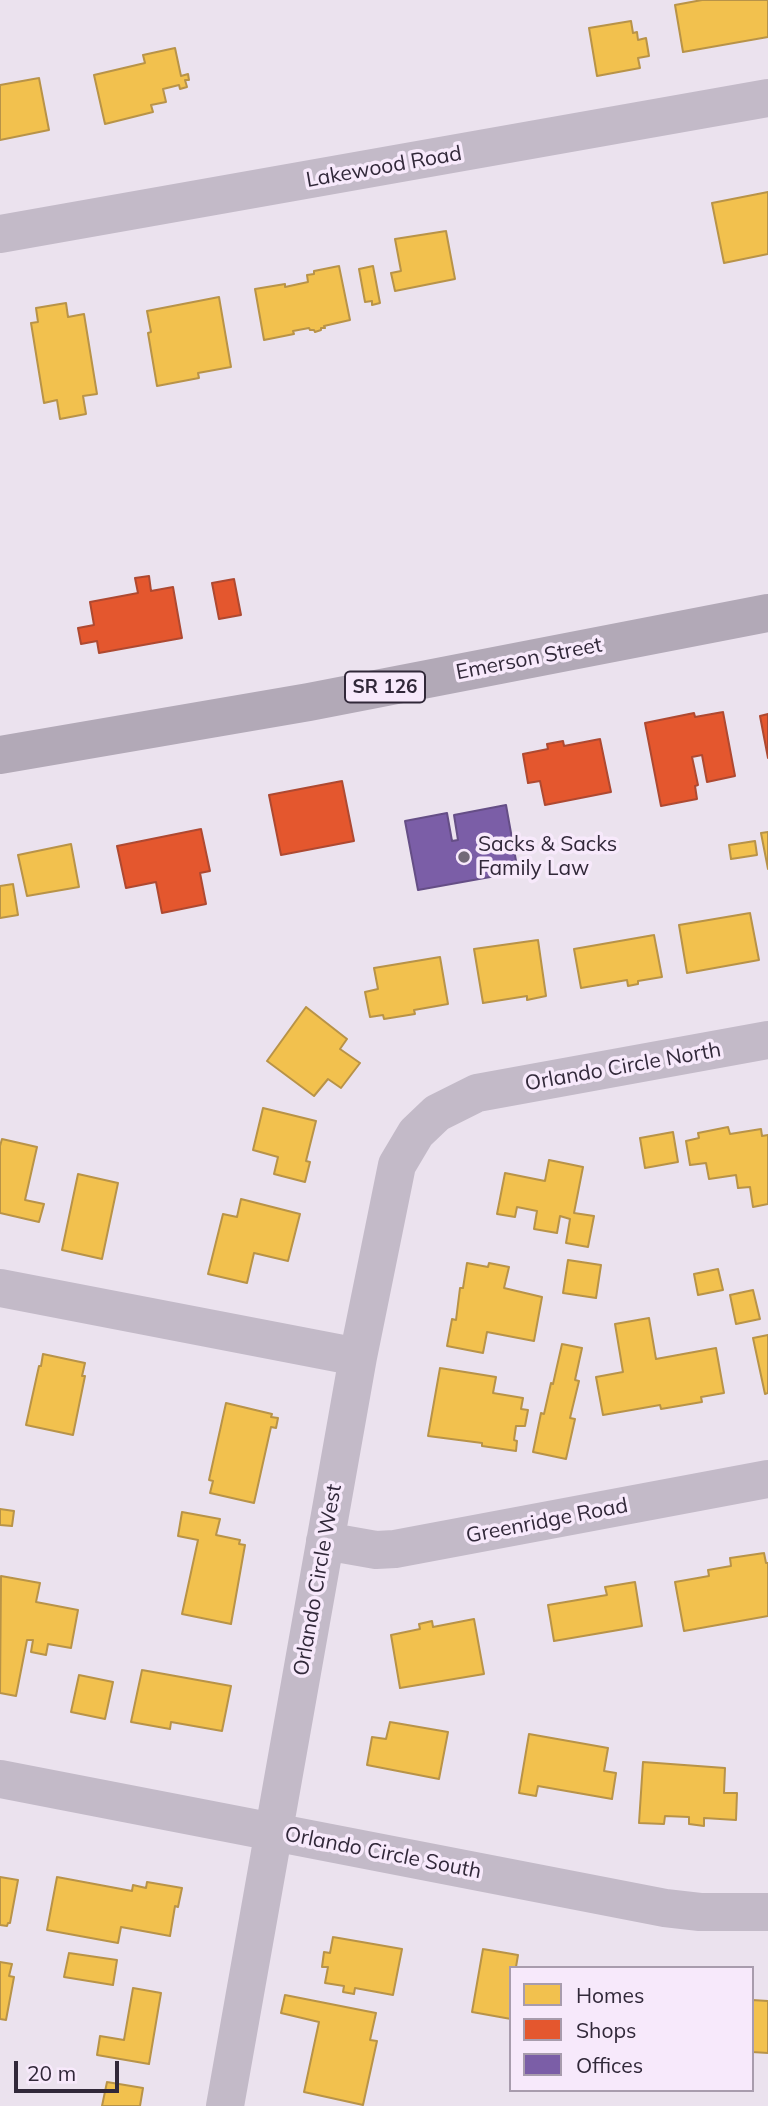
<!DOCTYPE html>
<html>
<head>
<meta charset="utf-8">
<style>
	body { margin:0 }
	#map { position:relative; width:768px; height:2106px; overflow:hidden; background:#ebe2ee; font-family:Mulish,sans-serif }
	canvas { display:block }
	.legend { position:absolute; left:509px; top:1966px; width:245px; height:126px; box-sizing:border-box; background:#f7e9fb; border:2px solid #a89cad; margin:0; padding:9px 12px; list-style:none; font-size:21px; color:#312839 }
	.legend li { display:flex; align-items:center; gap:14px; height:35px }
	.legend b { width:35px; border:2px solid #a89cad }
	.scale { position:absolute; left:14px; top:2061px; width:105px; height:32px; box-sizing:border-box; border:4px solid #312839; border-top:0; padding-left:9px; font-size:21px; line-height:24px; white-space:nowrap; color:#312839; -webkit-text-stroke:5px #f7e9fb; paint-order:stroke }
</style>
</head>
<body>
<div id="map">
<canvas width="768" height="2106"></canvas>
<ul class="legend">
<li><b style="height:19px;background:#f2c14e"></b>Homes</li>
<li><b style="height:19px;background:#e4572e"></b>Shops</li>
<li><b style="height:19px;background:#7b5ea7"></b>Offices</li>
</ul>
<div class="scale">20 m</div>
</div>
<script>
const ctx = document.querySelector('canvas').getContext('2d');
ctx.lineJoin = 'round';
function fill(path, color) { ctx.fillStyle = color; ctx.fill(path, 'evenodd'); }
const toPath = rows => new Path2D(rows.map(r => 'M' + r).join(''));
function stroke(path, color, width, dash) { ctx.strokeStyle = color; ctx.lineWidth = width; ctx.lineCap = dash ? 'butt' : 'round'; ctx.setLineDash(dash || []); ctx.stroke(path); }
function write(font, color, halo, rows, align = 'center') {
  ctx.font = font + ' Mulish,sans-serif'; ctx.lineWidth = 7; ctx.setLineDash([]); ctx.textBaseline = 'middle'; ctx.strokeStyle = halo; ctx.fillStyle = color; for (const [text, x, y, turn = 0] of rows) {
    ctx.save(); ctx.translate(x, y); ctx.rotate((+turn || 0) * Math.PI / 180); ctx.textAlign = isNaN(turn) ? turn : align; if (halo) ctx.strokeText(text, 0, 0); ctx.fillText(text, 0, 0); ctx.restore();
  }
}
const homes = toPath([
	[702,0,768,0,768,37,683,52,675,5,702,0],
	[631,21,633,33,637,32,638,40,646,38,649,56,638,58,640,68,597,76,589,28,631,21],
	[175,48,181,76,188,74,189,80,185,80,187,87,180,89,179,85,163,89,166,102,151,105,153,112,105,124,94,75,145,63,143,55,175,48],
	[39,78,49,130,0,140,0,85,39,78],
	[768,192,768,254,724,263,712,203,768,192],
	[446,231,455,279,395,291,391,273,401,271,395,239,446,231],
	[339,266,350,320,324,326,325,328,321,328,321,330,315,332,314,330,310,330,309,328,293,331,294,334,264,340,255,289,285,284,285,287,308,282,307,275,314,274,314,271,339,266],
	[373,266,380,303,372,305,372,301,365,302,359,269,373,266],
	[219,297,231,367,198,373,199,378,157,386,148,333,151,332,147,311,219,297],
	[66,303,68,317,84,314,97,394,83,396,86,414,60,419,57,400,44,403,31,323,38,322,36,308,66,303],
	[768,832,768,869,761,833,768,832],
	[755,841,757,855,731,859,729,845,755,841],
	[71,844,79,887,27,896,18,855,71,844],
	[13,884,18,915,0,918,0,886,13,884],
	[750,913,759,960,687,973,679,925,750,913],
	[654,935,662,977,638,981,638,984,628,986,627,980,581,988,574,949,654,935],
	[538,940,546,996,527,1000,527,996,483,1003,474,949,538,940],
	[440,957,448,1004,414,1010,415,1014,384,1019,383,1015,370,1017,365,992,378,989,374,968,440,957],
	[306,1007,347,1039,340,1049,360,1063,341,1088,328,1079,314,1096,267,1061,306,1007],
	[263,1108,316,1121,306,1161,310,1162,305,1182,274,1174,278,1157,253,1150,263,1108],
	[728,1127,730,1134,761,1129,762,1136,768,1135,768,1204,753,1207,750,1187,738,1188,736,1175,709,1179,706,1163,690,1165,686,1141,699,1138,698,1133,728,1127],
	[673,1132,678,1162,645,1168,640,1138,673,1132],
	[2,1139,37,1147,25,1200,44,1204,39,1222,0,1213,0,1146,2,1139],
	[549,1160,583,1167,574,1213,594,1216,588,1247,566,1243,570,1219,560,1216,557,1233,534,1229,537,1211,517,1207,515,1217,497,1214,505,1173,545,1181,549,1160],
	[78,1174,118,1183,102,1259,62,1250,78,1174],
	[241,1199,300,1214,288,1261,254,1253,247,1283,208,1274,223,1214,237,1217,241,1199],
	[568,1260,601,1265,596,1298,563,1293,568,1260],
	[467,1263,488,1267,489,1263,509,1267,504,1288,542,1297,534,1341,487,1332,483,1353,447,1346,452,1319,456,1320,460,1288,463,1288,467,1263],
	[718,1269,723,1290,698,1295,694,1274,718,1269],
	[753,1290,760,1319,736,1324,730,1295,753,1290],
	[649,1318,656,1359,716,1348,724,1393,701,1397,702,1402,661,1409,660,1405,603,1415,596,1377,623,1372,615,1324,649,1318],
	[768,1335,768,1393,765,1394,753,1338,768,1335],
	[562,1344,582,1348,575,1380,579,1381,570,1418,575,1419,566,1459,533,1452,541,1413,544,1414,551,1383,553,1384,562,1344],
	[43,1354,85,1363,82,1376,85,1376,73,1435,26,1425,39,1366,41,1366,43,1354],
	[440,1368,496,1377,493,1393,523,1398,521,1409,528,1410,525,1426,516,1426,514,1440,517,1441,516,1451,482,1446,482,1443,428,1436,440,1368],
	[226,1403,272,1414,271,1417,278,1418,276,1428,271,1427,254,1503,210,1493,213,1481,209,1480,226,1403],
	[0,1509,14,1511,12,1526,0,1525,0,1509],
	[182,1512,220,1519,216,1535,240,1540,239,1544,245,1545,231,1624,182,1614,198,1540,178,1536,182,1512],
	[764,1553,766,1563,768,1563,768,1616,684,1631,675,1582,709,1576,708,1570,731,1566,730,1558,764,1553],
	[1,1576,40,1583,36,1602,78,1610,71,1648,48,1644,46,1655,31,1652,33,1640,27,1640,16,1696,0,1693,1,1576],
	[635,1582,642,1626,554,1641,548,1605,607,1595,605,1587,635,1582],
	[474,1619,484,1674,400,1688,391,1635,420,1629,419,1624,432,1621,433,1627,474,1619],
	[142,1670,231,1686,222,1731,171,1722,170,1729,131,1722,142,1670],
	[79,1675,113,1682,105,1719,71,1712,79,1675],
	[390,1722,448,1732,439,1779,367,1765,372,1737,386,1739,390,1722],
	[529,1734,608,1748,604,1771,616,1773,612,1799,538,1786,536,1796,519,1793,529,1734],
	[643,1762,725,1768,724,1793,737,1793,736,1820,704,1818,704,1826,689,1824,689,1817,665,1816,664,1824,639,1823,643,1762],
	[0,1877,18,1880,10,1923,8,1923,7,1926,0,1925,0,1877],
	[57,1877,132,1891,133,1885,146,1888,147,1882,182,1888,178,1907,175,1906,170,1936,121,1927,118,1943,47,1930,57,1877],
	[333,1937,402,1949,393,1995,355,1988,354,1994,343,1992,344,1986,325,1983,328,1967,322,1967,324,1952,330,1953,333,1937],
	[483,1949,518,1955,516,1967,519,1968,511,1968,511,2019,472,2012,483,1949],
	[69,1953,117,1960,113,1985,64,1977,69,1953],
	[0,1962,12,1964,9,1976,14,1977,6,2020,0,2019,0,1962],
	[133,1988,161,1993,149,2064,97,2055,100,2036,124,2040,133,1988],
	[285,1995,376,2013,370,2040,377,2041,363,2105,304,2092,319,2022,281,2013,285,1995],
	[752,2000,768,2001,768,2053,752,2052,752,2000],
	[107,2082,143,2088,140,2106,102,2106,107,2082]
]);
const shops = toPath([
	[149,576,151,591,173,587,182,638,99,653,97,641,81,644,78,628,94,625,90,602,138,593,135,578,149,576],
	[234,579,241,615,219,619,212,583,234,579],
	[723,712,735,776,707,782,702,755,692,757,698,785,695,786,697,799,661,806,645,723,694,713,695,717,723,712],
	[768,714,768,758,760,716,768,714],
	[600,739,611,792,545,805,540,781,528,783,523,754,548,749,547,744,563,741,564,746,600,739],
	[342,781,354,841,281,855,269,795,342,781],
	[201,829,210,871,200,873,206,904,162,913,156,882,126,888,117,846,201,829]
]);
const offices = toPath([
	[506,805,518,872,418,890,405,821,447,813,452,841,458,840,454,815,506,805]
]);
const minor = toPath([
	[0,234,768,98],
	[0,1288,358,1357],
	[325,1541,376,1550,395,1549,768,1479],
	[0,1779,665,1908,700,1912,768,1912],
	[225,2106,358,1357,397,1165,416,1133,437,1113,477,1093,768,1040]
]);
const major = toPath([
	[0,755,309,702,768,613]
]);
const markers = [
	[464,857,7,"#726978"]
];
const shields = [
	[385,687,80]
];
const shieldNames = [
	["SR 126",385,687]
];
const streetNames = [
	["Lakewood Road",384,167,-10],
	["Emerson Street",529,659,-11],
	["Orlando Circle North",623,1067,-10],
	["Greenridge Road",547,1521,-11],
	["Orlando Circle West",318,1580,-80],
	["Orlando Circle South",383,1853,11]
];
const poiNames = [
	["Sacks & Sacks",478,845],
	["Family Law",478,869]
];
fill(homes, '#f2c14e');
stroke(homes, '#b89348', 2);
fill(shops, '#e4572e');
stroke(shops, '#ae4931', 2);
fill(offices, '#7b5ea7');
stroke(offices, '#654e86', 2);
stroke(minor, '#c3bac8', 38);
stroke(major, '#b2a9b7', 38);
for (const [x, y, r, color] of markers) { const dot = new Path2D(); dot.arc(x, y, r, 0, 2 * Math.PI); ctx.fillStyle = color; ctx.fill(dot); stroke(dot, '#f7e9fb', 2.5); }
for (const [x, y, w] of shields) { const box = new Path2D(); box.roundRect(x - w / 2, y - 15.5, w, 31, 5); ctx.fillStyle = '#f7e9fb'; ctx.fill(box); stroke(box, '#312839', 2); }
write('bold 19px', '#312839', null, shieldNames);
write('21px', '#312839', '#f7e9fb', streetNames);
write('21px', '#312839', '#f7e9fb', poiNames, 'left');
</script>
</body>
</html>
